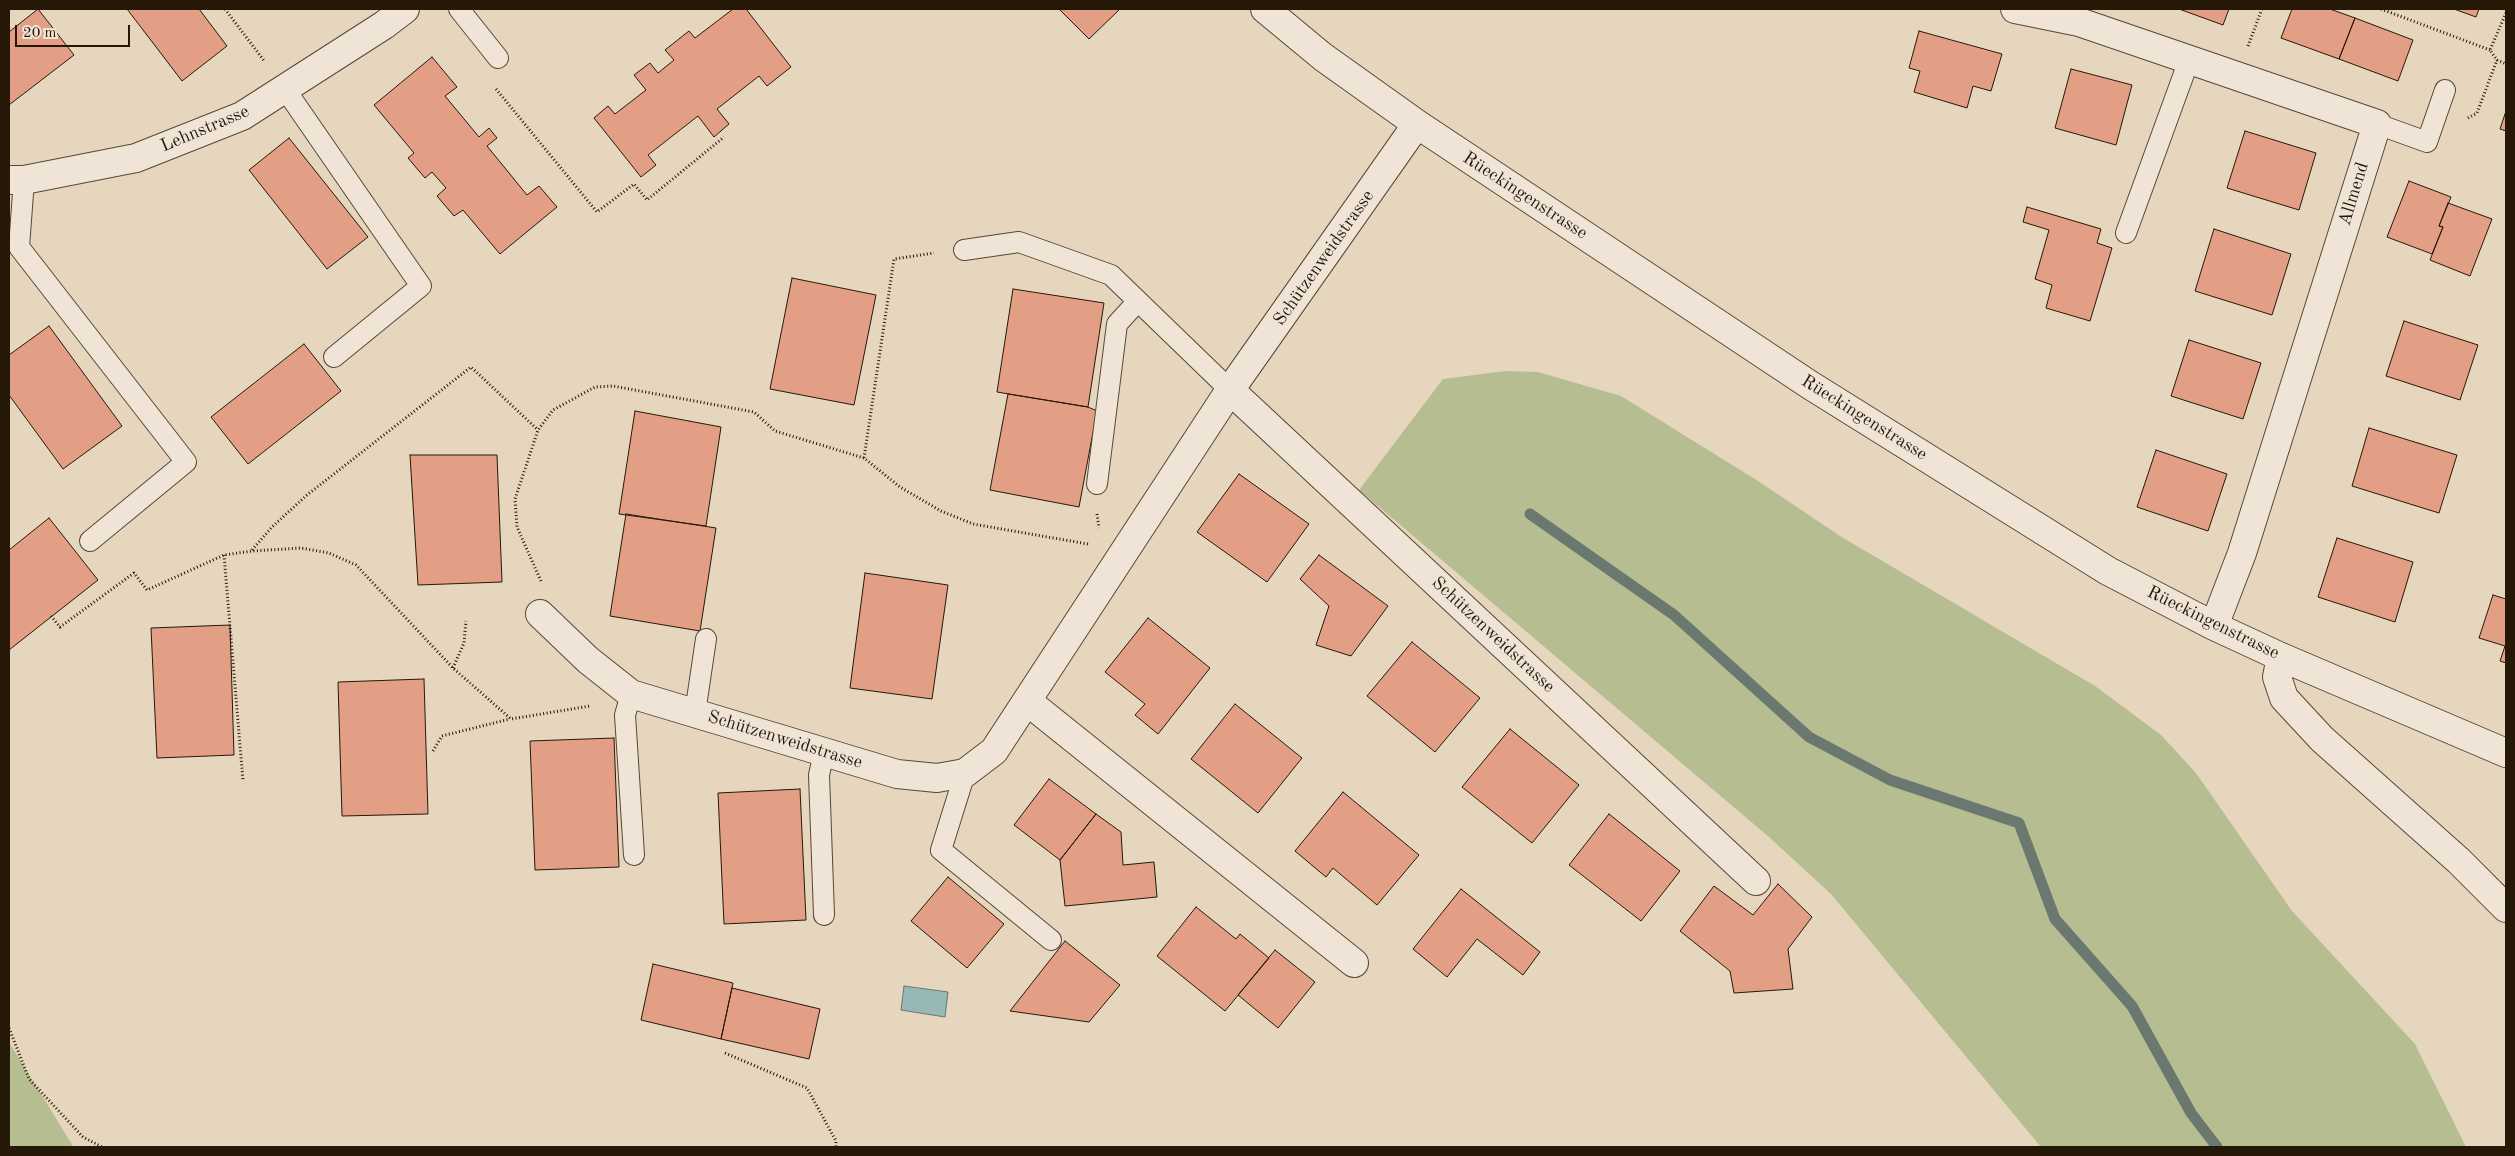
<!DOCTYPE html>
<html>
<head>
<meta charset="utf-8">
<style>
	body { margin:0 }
	#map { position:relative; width:2515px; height:1156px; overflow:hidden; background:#e6d6be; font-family:"Old Standard TT",serif }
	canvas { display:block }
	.frame { position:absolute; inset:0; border:10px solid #261807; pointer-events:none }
	.scale { position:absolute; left:15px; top:25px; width:115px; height:22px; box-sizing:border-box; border:2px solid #261807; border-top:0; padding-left:6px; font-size:15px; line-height:18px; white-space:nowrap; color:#261807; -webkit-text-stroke:4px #efe4d5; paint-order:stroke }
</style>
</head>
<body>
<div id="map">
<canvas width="2515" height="1156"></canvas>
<div class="frame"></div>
<div class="scale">20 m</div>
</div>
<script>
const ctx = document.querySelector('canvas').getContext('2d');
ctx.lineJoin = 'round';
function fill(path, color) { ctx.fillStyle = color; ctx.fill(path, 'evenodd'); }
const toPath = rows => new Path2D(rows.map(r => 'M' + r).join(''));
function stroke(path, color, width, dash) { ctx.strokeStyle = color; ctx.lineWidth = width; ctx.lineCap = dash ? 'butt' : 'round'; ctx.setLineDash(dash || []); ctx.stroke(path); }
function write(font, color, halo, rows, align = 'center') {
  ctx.font = font + ' "Old Standard TT",serif'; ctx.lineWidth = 4; ctx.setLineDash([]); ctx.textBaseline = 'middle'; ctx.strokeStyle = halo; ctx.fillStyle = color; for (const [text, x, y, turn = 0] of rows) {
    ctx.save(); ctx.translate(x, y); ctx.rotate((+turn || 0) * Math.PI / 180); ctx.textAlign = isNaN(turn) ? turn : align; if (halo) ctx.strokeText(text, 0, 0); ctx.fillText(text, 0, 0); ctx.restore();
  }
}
const green = toPath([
	[1506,371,1538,372,1621,396,1758,481,1840,536,2095,686,2161,735,2196,773,2292,911,2415,1044,2466,1147,2041,1147,1831,894,1769,837,1359,490,1443,379],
	[9,1042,73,1146,75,1147,9,1147]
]);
const water = toPath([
	[904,986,948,992,945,1017,901,1010,904,986]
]);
const stream = toPath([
	[1530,514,1674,615,1809,737,1890,780,2019,823,2055,919,2132,1006,2191,1113,2217,1147]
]);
const building = toPath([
	[38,9,74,55,9,105,9,32,38,9],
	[127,9,199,9,227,46,182,81,127,9],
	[733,9,746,9,791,67,767,86,759,76,717,109,729,124,714,137,698,116,648,155,656,165,641,177,594,118,608,106,615,114,646,90,634,75,650,63,658,73,674,60,665,50,689,31,695,38,733,9],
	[1059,9,1120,9,1089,39,1059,9],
	[2179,9,2229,9,2223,25,2179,9],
	[2292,9,2330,9,2355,18,2339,59,2281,38,2292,9],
	[2454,9,2479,9,2476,17,2454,9],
	[2355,18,2413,40,2398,81,2339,59,2355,18],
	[1919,31,2002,54,1991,91,1973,86,1967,108,1914,92,1920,71,1909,68,1919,31],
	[432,57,457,87,445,96,479,137,489,128,497,138,487,146,527,195,539,186,557,207,500,254,463,210,454,216,437,196,446,188,432,172,425,178,408,158,414,153,374,105,432,57],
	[2071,69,2132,85,2116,145,2055,128,2071,69],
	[2506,111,2506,131,2500,129,2506,111],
	[2245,131,2316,153,2299,210,2227,188,2245,131],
	[289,138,368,237,327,269,249,170,289,138],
	[2409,181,2451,197,2439,226,2443,227,2432,254,2387,237,2409,181],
	[2448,203,2492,219,2470,276,2430,260,2443,227,2439,226,2448,203],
	[2027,207,2101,229,2097,243,2112,248,2090,321,2046,308,2052,285,2035,279,2049,230,2023,222,2027,207],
	[2214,229,2291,254,2272,315,2195,291,2214,229],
	[792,278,876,295,854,405,770,389,792,278],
	[1013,289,1104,303,1088,407,997,392,1013,289],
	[2404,321,2478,345,2460,400,2386,376,2404,321],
	[49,326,122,426,63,469,9,395,9,355,49,326],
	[2189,340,2261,363,2243,419,2171,396,2189,340],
	[304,344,341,391,248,464,211,417,304,344],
	[1008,394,1088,407,1097,411,1079,507,990,490,1008,394],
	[635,411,721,427,706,526,619,514,635,411],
	[2369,428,2457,455,2439,513,2352,486,2369,428],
	[2156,450,2227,474,2208,531,2137,507,2156,450],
	[410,455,497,455,502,582,418,585,410,455],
	[1239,474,1309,524,1267,582,1197,532,1239,474],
	[626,514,716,528,700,631,610,616,626,514],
	[49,518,98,580,9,650,9,550,49,518],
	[2337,538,2413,562,2395,622,2318,597,2337,538],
	[1319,555,1388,606,1351,656,1316,645,1329,606,1300,579,1319,555],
	[865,573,948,585,932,699,850,688,865,573],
	[2493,595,2506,599,2506,663,2500,661,2505,646,2479,638,2493,595],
	[1148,618,1210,668,1158,734,1135,715,1145,704,1105,672,1148,618],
	[230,625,234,755,157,758,151,628,230,625],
	[1412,642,1480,698,1435,752,1367,696,1412,642],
	[424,679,428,814,342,816,338,682,424,679],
	[1235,704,1302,758,1258,813,1191,759,1235,704],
	[1510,729,1579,785,1532,843,1462,787,1510,729],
	[614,738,619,867,535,870,530,741,614,738],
	[1049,779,1096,814,1060,860,1014,825,1049,779],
	[800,789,806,920,724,924,718,793,800,789],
	[1343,792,1419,855,1377,905,1333,868,1326,877,1295,851,1343,792],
	[1096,814,1121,832,1123,865,1154,862,1157,897,1065,906,1060,860,1096,814],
	[1609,814,1680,871,1641,921,1569,865,1609,814],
	[948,877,1004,924,967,968,911,921,948,877],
	[1778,884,1812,917,1788,949,1793,989,1734,993,1730,971,1680,931,1714,886,1753,915,1778,884],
	[1461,889,1540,952,1523,975,1477,939,1447,977,1413,949,1461,889],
	[1196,907,1236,939,1240,934,1269,958,1225,1011,1157,956,1196,907],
	[1065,941,1120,985,1089,1022,1010,1011,1065,941],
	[1275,950,1315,982,1278,1028,1238,995,1275,950],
	[653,964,733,983,721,1039,641,1020,653,964],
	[732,988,820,1009,809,1059,721,1039,732,988]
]);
const path = toPath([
	[225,9,265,62],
	[2381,9,2490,50],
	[2506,13,2490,50,2497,60,2506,64],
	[2248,46,2262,9],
	[496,89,597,212,634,184,647,200,724,137],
	[2468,118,2477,113,2497,60],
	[864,458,894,259,934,253],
	[1097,514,1099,528],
	[252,550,272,527,307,495,471,367,538,430],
	[224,555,243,781],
	[541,581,517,527,515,499,538,430,553,410,595,387,613,386,754,412,775,431,864,458,900,487,941,511,973,524,1088,544],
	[51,616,60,627,134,573,147,590,224,555,252,551,301,548,329,553,356,565,453,668,511,719,590,706],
	[453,668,464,643,466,621],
	[433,751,442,736,510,719],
	[9,1028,29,1079,83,1137,102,1147],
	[725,1053,807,1088,836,1141,836,1147]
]);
const lane = toPath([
	[459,9,498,58],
	[285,89,421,286,334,357],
	[2377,124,2427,142,2445,90],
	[24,180,19,247,186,462,90,541],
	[2126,233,2189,60],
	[964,250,1019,242,1111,275,1230,390],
	[1097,484,1117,324,1138,301],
	[631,694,625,715,634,855],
	[695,713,706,639],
	[824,752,819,775,824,915],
	[965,773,941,850,1051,940]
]);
const street = toPath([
	[1265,9,1323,57,1417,124,1810,385,2108,571,2214,626,2281,657,2506,753],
	[2015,9,2079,22,2377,124,2242,553,2214,626],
	[9,180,24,180,136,158,242,116,384,25,405,9],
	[1230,390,1756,881],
	[540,614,588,660,631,694,897,774,937,778,965,773,994,751,1230,390,1417,124],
	[2281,657,2277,677,2284,698,2322,739,2459,861,2506,908],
	[1027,701,1354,963]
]);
const streetNames = [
	["Lehnstrasse",205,129,-23],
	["Allmend",2354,194,-73],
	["Rüeckingenstrasse",1525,196,33],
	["Schützenweidstrasse",1324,258,-55],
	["Rüeckingenstrasse",1864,418,32],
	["Rüeckingenstrasse",2213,623,26],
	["Schützenweidstrasse",1493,635,43],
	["Schützenweidstrasse",785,740,17]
];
fill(green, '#b6bd91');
fill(water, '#97b8b6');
stroke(water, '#6a7870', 1);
stroke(stream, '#6a7870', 11);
fill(building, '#e29f85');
stroke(building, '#261807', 1);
stroke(lane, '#564835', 22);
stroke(street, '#564835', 30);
stroke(path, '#261807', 3, [1, 2.5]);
stroke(lane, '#efe4d5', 20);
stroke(street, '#efe4d5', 28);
write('18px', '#261807', '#efe4d5', streetNames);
</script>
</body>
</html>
